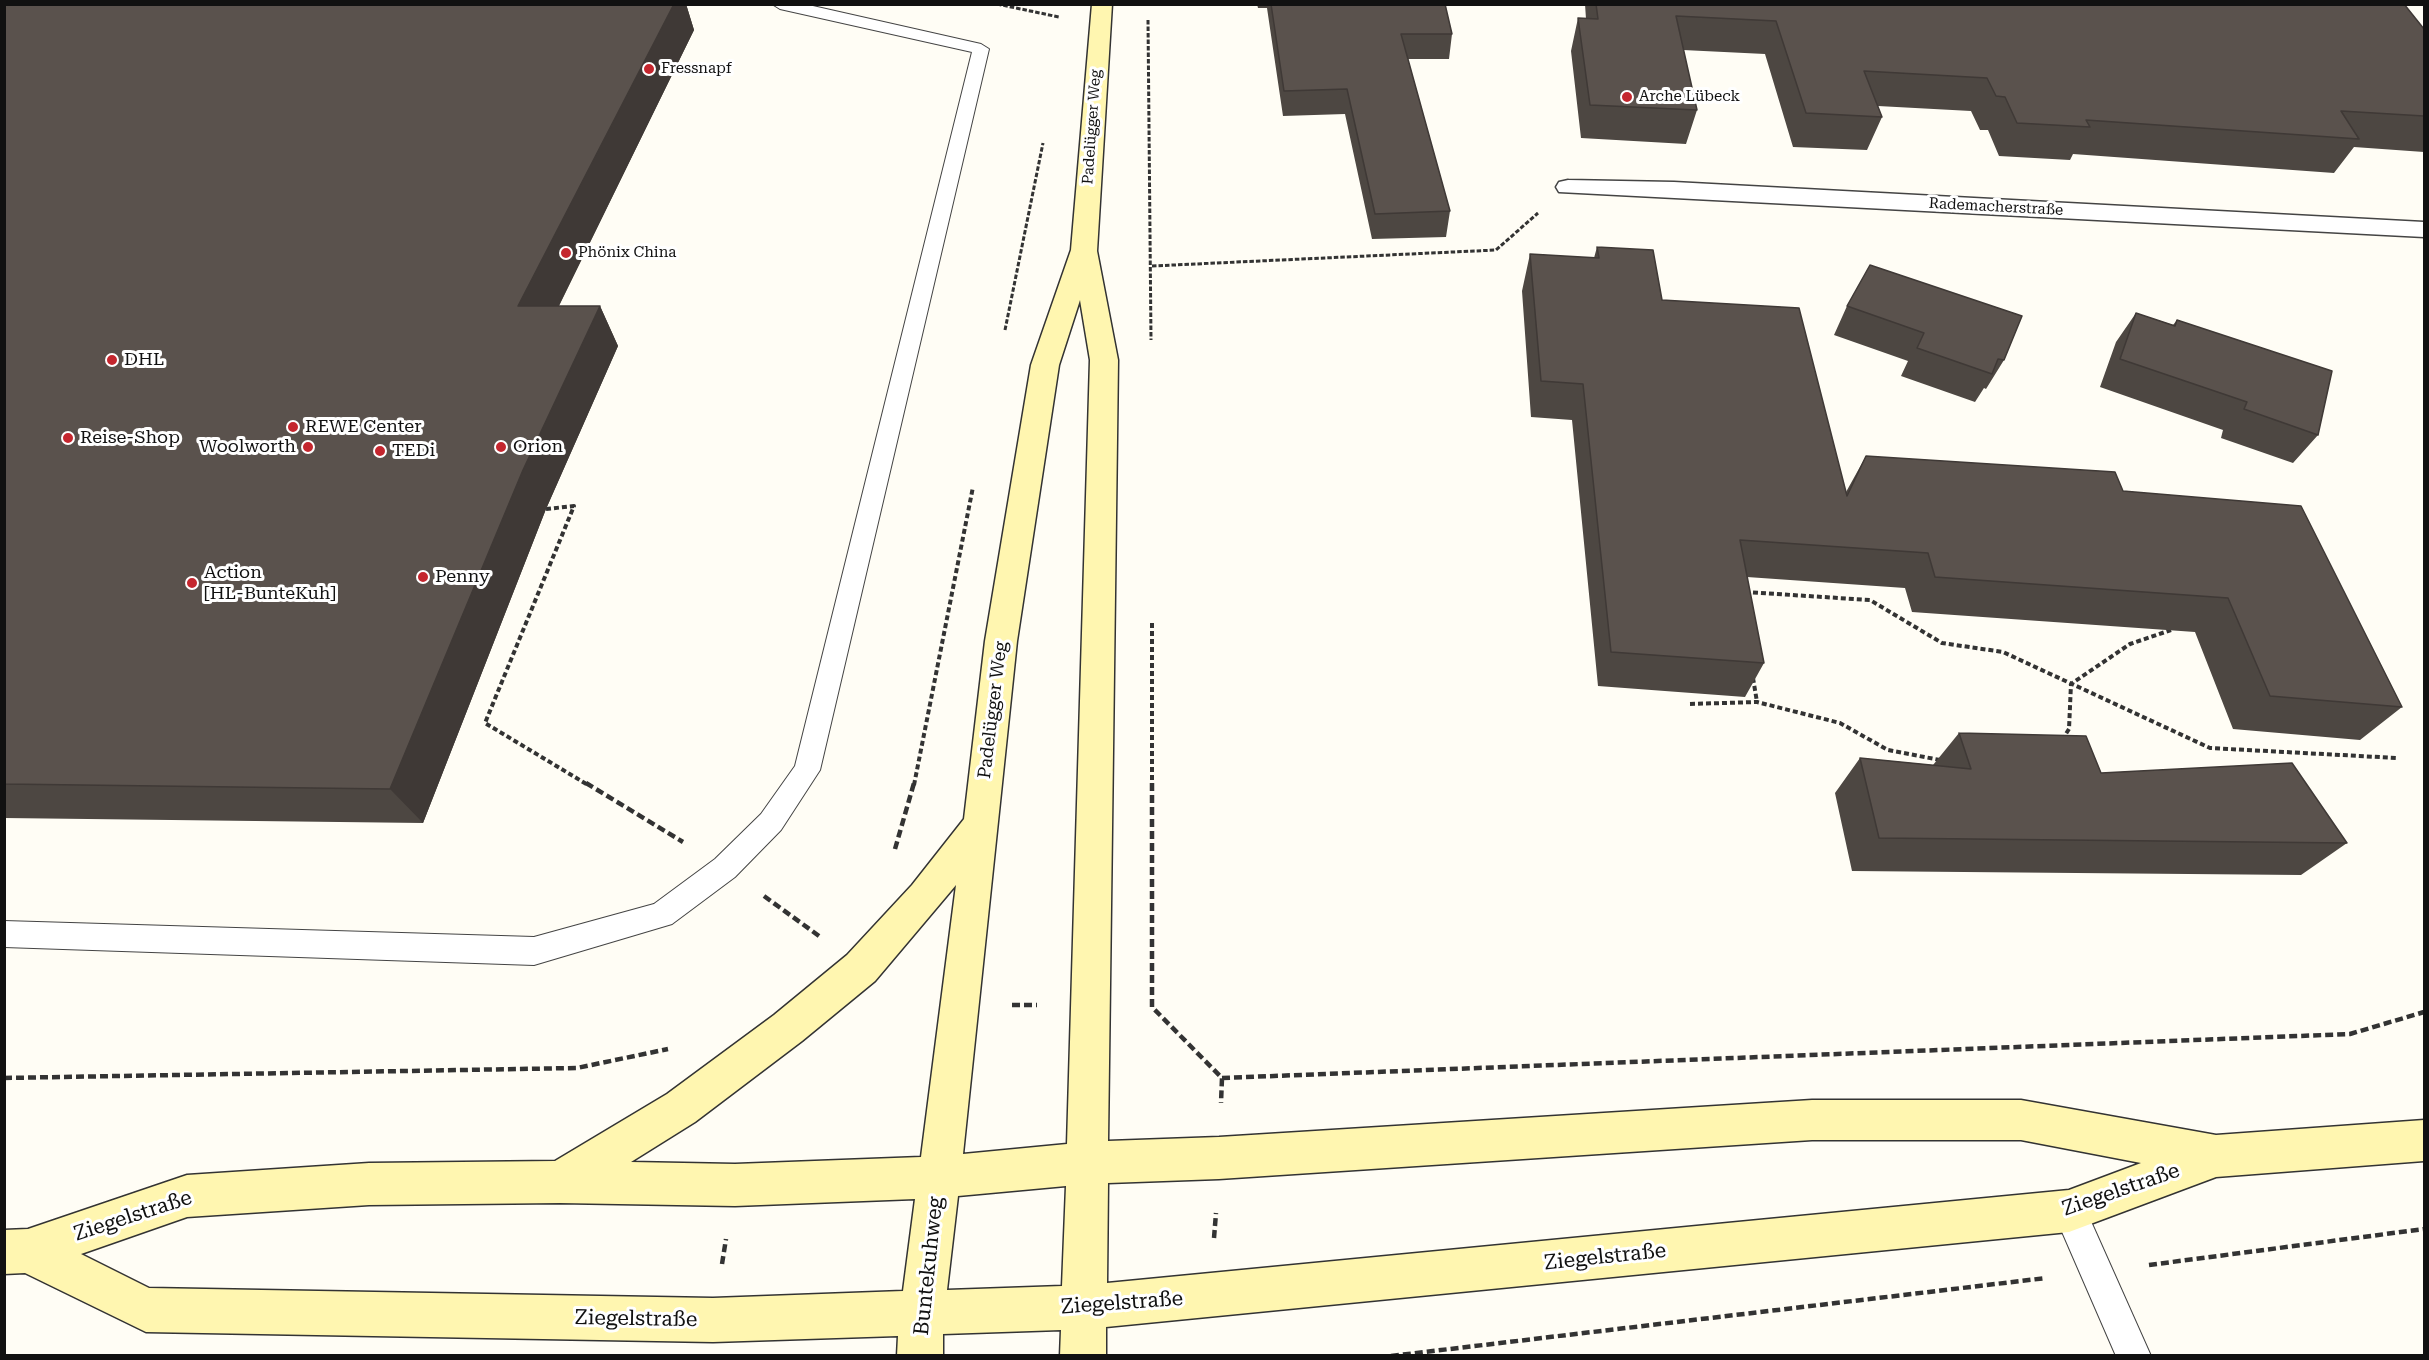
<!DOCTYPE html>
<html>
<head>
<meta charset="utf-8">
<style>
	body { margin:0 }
	#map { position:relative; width:2429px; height:1360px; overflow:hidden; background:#fffdf5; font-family:"Roboto Serif",serif }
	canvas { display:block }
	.frame { position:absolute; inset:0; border:6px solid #111; pointer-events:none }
</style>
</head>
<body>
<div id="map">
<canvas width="2429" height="1360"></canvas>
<div class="frame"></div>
</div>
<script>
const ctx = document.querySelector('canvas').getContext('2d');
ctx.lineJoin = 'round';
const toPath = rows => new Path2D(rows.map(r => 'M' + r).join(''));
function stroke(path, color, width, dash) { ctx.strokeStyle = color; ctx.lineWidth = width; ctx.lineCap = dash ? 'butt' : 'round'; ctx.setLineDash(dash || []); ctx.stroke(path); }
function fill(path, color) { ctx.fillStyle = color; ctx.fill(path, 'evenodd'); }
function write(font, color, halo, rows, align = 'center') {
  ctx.font = font + ' "Roboto Serif",serif'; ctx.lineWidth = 6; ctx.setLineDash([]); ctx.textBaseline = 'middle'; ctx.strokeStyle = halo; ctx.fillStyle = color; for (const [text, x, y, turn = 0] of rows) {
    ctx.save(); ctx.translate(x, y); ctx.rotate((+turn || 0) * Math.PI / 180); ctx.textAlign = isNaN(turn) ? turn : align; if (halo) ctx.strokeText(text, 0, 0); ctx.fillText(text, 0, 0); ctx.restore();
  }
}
const pathFar2 = toPath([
	[997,4,1059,17],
	[1148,20,1151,340],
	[1152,266,1496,250,1538,213],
	[1005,330,1043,143]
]);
const pathFar1 = toPath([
	[546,509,574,506,485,723,588,785],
	[1745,592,1870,600,1942,643,2003,652,2210,748,2397,758],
	[1152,623,1152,785],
	[1753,678,1757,702],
	[1690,704,1757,702,1840,723,1888,750,1940,760],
	[2062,740,2069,729,2071,684,2130,644,2171,630],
	[914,785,973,487]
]);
const path = toPath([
	[586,783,683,842],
	[1152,783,1152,1007,1222,1078,1221,1103],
	[895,849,914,783],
	[764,896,819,936],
	[1012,1005,1037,1005],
	[4,1078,577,1068,668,1049],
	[1222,1078,2350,1034,2424,1012],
	[1214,1238,1216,1213],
	[722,1264,726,1239],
	[2149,1265,2424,1229],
	[1391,1356,2046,1278]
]);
const service = toPath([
	[772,4,804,4,981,44,989,49,820,770,781,830,735,877,672,924,534,965,4,947,4,921,534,937,654,904,715,859,761,814,795,766,972,52,780,9,772,4],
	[2069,1195,2081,1199,2151,1356,2116,1356,2053,1211,2057,1199,2069,1195]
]);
const minor = toPath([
	[1568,180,1674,182,2424,222,2424,237,1559,192,1556,187,1559,182,1568,180]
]);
const secondary = toPath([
	[1092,4,1112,4,1097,251,1118,360,1108,1141,1219,1137,1812,1100,2021,1100,2216,1135,2424,1120,2424,1161,2216,1177,2069,1232,1106,1327,1106,1356,1060,1356,1061,1330,943,1334,943,1356,897,1356,898,1336,713,1342,146,1332,25,1273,4,1274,4,1230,28,1229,187,1175,369,1163,555,1161,667,1094,774,1015,847,955,912,885,964,819,985,641,1031,365,1071,250,1092,4],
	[1080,300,1090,360,1067,1144,963,1154,1017,641,1059,365,1080,300],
	[956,885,921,1157,735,1164,631,1162,695,1122,802,1041,875,981,956,885],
	[1812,1140,2021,1140,2141,1163,2069,1190,1107,1283,1108,1183,1219,1179,1812,1140],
	[1066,1186,1062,1286,947,1290,958,1196,1066,1186],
	[915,1199,903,1291,713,1298,149,1288,81,1254,187,1217,369,1205,560,1203,735,1206,915,1199]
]);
const wall = toPath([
	[4,4,686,4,694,30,559,306,600,306,618,346,546,509,423,823,4,818],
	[1257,4,1445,4,1452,34,1449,59,1408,59,1450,211,1446,237,1372,239,1345,114,1283,116,1267,8,1258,8],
	[1585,4,2404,4,2424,29,2424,152,2354,147,2334,173,2073,154,2070,160,1999,156,1988,130,1980,130,1971,111,1878,106,1882,117,1867,150,1793,147,1765,54,1683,50,1697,110,1686,144,1581,138,1571,51,1578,18,1586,19],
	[1597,247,1662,300,1846,492,1866,456,2123,491,2402,707,2360,740,2233,729,2195,632,1912,612,1905,588,1747,577,1764,663,1745,697,1598,686,1572,420,1531,417,1522,291,1530,254,1594,258],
	[1847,306,2004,360,1986,389,1984,388,1975,402,1901,376,1908,361,1834,335],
	[2136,313,2173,325,2177,320,2318,435,2293,463,2221,438,2223,430,2100,387,2116,342],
	[1959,733,2101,773,2347,843,2301,875,1852,871,1835,793,1860,758,1933,765]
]);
const shadedWall = toPath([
	[674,4,686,4,694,30,539,346,518,306],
	[600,306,618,346,546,509,423,823,390,789,523,470]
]);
const building = toPath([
	[4,4,674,4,518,306,600,306,523,470,390,789,4,784,4,4],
	[1271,4,1445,4,1452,34,1401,34,1450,211,1375,214,1347,89,1284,91,1271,4],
	[1596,4,2404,4,2424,29,2424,116,2341,111,2359,139,2086,120,2090,127,2017,123,2005,97,1996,96,1987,78,1864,71,1882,117,1806,113,1776,21,1676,16,1697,110,1590,105,1578,18,1598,19,1596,4],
	[1597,247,1653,250,1662,300,1799,308,1847,496,1866,456,2115,472,2123,491,2301,506,2402,707,2270,696,2228,598,1935,577,1928,553,1740,540,1764,663,1611,652,1583,384,1541,381,1530,254,1599,258,1597,247],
	[1870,265,2022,316,2004,360,1998,359,1992,374,1917,348,1924,333,1847,306,1870,265],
	[2136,313,2175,326,2177,320,2332,371,2318,435,2244,409,2247,402,2120,359,2136,313],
	[1959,733,2086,736,2101,773,2292,763,2347,843,1879,838,1860,758,1971,769,1959,733]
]);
const markers = [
	[649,69,6,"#c4262e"],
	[1627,97,6,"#c4262e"],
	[566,253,6,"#c4262e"],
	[112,360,6,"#c4262e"],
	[293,427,6,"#c4262e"],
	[68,438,6,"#c4262e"],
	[308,447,6,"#c4262e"],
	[501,447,6,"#c4262e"],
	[380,451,6,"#c4262e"],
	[423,577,6,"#c4262e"],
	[192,583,6,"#c4262e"]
];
const farPoinames = [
	["Fressnapf",661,69],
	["Arche Lübeck",1639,97],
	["Phönix China",578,253]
];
const farStreetnames = [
	["Padelügger Weg",1092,127,-86],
	["Rademacherstraße",1996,207,3]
];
const poiNames = [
	["DHL",124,360],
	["REWE Center",305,427],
	["Reise-Shop",80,438],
	["Woolworth",296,447,"right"],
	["Orion",513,447],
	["TEDi",392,451],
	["Action",204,573],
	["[HL-BunteKuh]",204,594],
	["Penny",435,577]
];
const streetNames = [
	["Padelügger Weg",993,710,-83]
];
const nearStreetnames = [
	["Ziegelstraße",2121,1190,-19],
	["Ziegelstraße",133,1216,-18],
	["Ziegelstraße",1605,1257,-6],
	["Buntekuhweg",929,1266,-84],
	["Ziegelstraße",1122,1303,-4],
	["Ziegelstraße",636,1319,1]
];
stroke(service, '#444', 2);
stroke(minor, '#444', 3);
stroke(secondary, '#333', 3);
stroke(pathFar2, '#333', 3, [4.5, 2]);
stroke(pathFar1, '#333', 4, [5, 3]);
stroke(path, '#333', 4.5, [8, 4]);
fill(service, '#fff');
fill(minor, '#fff');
fill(secondary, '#fff6b0');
fill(wall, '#4d4742');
fill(shadedWall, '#3f3936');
fill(building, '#5a524d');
stroke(building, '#3f3936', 1.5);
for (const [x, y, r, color] of markers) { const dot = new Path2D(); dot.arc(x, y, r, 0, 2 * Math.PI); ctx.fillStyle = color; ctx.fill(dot); stroke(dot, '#fff', 2); }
write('15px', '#111', '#fff', farPoinames, 'left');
write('15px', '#111', '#fff', farStreetnames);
write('18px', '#111', '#fff', poiNames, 'left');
write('18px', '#111', '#fff', streetNames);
write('21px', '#111', '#fff', nearStreetnames);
</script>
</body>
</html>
